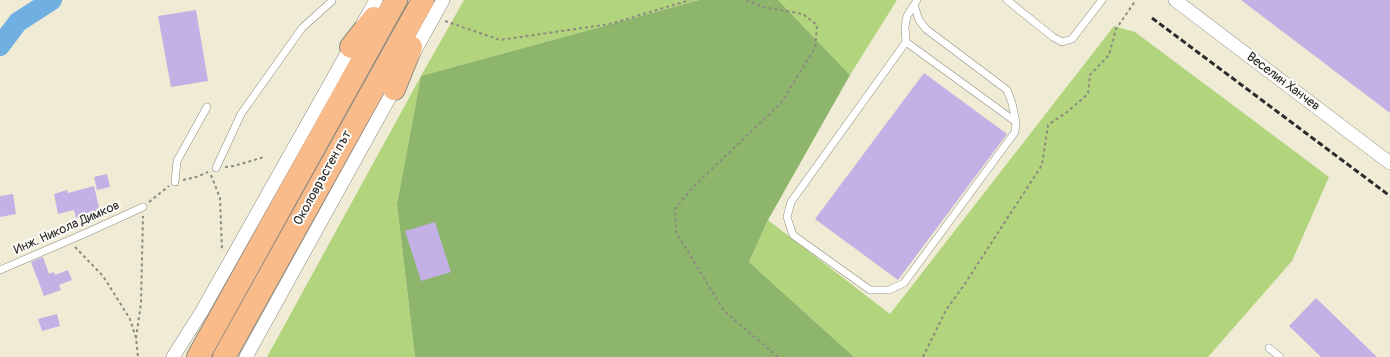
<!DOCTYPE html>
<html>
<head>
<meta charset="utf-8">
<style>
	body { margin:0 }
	canvas { display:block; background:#efebd4 }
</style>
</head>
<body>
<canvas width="1390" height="357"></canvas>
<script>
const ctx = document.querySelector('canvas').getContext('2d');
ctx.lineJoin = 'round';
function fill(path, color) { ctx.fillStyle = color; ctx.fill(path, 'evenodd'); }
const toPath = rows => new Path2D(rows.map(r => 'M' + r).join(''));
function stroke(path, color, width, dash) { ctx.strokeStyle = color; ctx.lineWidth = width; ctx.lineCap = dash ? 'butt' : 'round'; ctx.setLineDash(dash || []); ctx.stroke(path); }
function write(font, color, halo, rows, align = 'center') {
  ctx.font = font + ' Pangolin,sans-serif'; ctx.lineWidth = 4; ctx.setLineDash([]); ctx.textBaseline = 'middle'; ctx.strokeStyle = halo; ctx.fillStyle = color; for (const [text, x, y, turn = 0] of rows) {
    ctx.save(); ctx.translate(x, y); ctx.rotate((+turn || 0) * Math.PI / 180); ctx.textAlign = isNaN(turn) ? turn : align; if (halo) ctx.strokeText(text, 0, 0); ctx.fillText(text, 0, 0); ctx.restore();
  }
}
const green = toPath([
	[464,0,699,0,421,76,397,204,415,357,267,357,421,76],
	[778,0,897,0,850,75],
	[1114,26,1135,32,1329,177,1292,261,1208,357,854,357,749,262,768,220,890,314]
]);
const forest = toPath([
	[699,0,778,0,850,75,768,220,749,262,854,357,415,357,397,204,421,76]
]);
const river = toPath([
	[0,46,18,22,52,0]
]);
const building = toPath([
	[1241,0,1390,0,1390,113],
	[196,10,208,81,171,87,158,16],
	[924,73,1007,134,898,280,815,219],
	[107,174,110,187,97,190,94,177],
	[94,186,100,212,76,218,74,210,58,214,54,194,67,190,68,193],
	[13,194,16,214,0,217,0,196],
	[435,222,451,272,421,281,405,231],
	[43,257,49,274,54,272,55,275,68,270,72,280,59,285,61,290,44,296,31,262],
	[1316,298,1377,357,1321,357,1289,326],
	[57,314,60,326,42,331,38,319]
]);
const path = toPath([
	[746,0,763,7,803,14,817,25,815,48,781,103,694,186,675,209,676,232,724,311,778,357],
	[445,21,500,40,610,24,690,0],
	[225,167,234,166,264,157],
	[211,175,220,198,222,251],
	[183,180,196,177,208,172],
	[149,202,169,186],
	[75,247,103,276,130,319,136,338,138,357],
	[136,338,141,303,143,216],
	[923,357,946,310,964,285,1042,165,1048,125,1067,112,1088,94,1090,75,1109,55,1116,29,1136,0]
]);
const lane = toPath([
	[1007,0,1053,37,1062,42,1072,39,1102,0],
	[914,5,919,20,926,29,1007,90,1012,103,1016,122,1015,132,904,283,889,290,870,290,793,235,787,217,791,202,906,42,905,27,907,16,914,5,917,0],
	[906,42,1016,122],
	[216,168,241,114,302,28,332,1,332,0],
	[175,182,177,161,207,107],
	[0,270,86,233,143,207],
	[1269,348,1280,357]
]);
const street = toPath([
	[1175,0,1390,163],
	[363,23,376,0],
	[412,56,443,0],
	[173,357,202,311,354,41],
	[246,357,397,84]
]);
const highway = toPath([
	[351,47,374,18],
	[394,89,411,47],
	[198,357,396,0],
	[224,357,423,0]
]);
const rail = toPath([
	[1152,18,1390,196]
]);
const streetNames = [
	["Веселин Ханчев",1283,82,37],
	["Околовръстен път",323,178,-61],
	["Инж. Никола Димков",67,228,-24]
];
fill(green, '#b2d47c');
fill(forest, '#8db66c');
stroke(river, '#6fafe2', 20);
fill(building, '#c3b0e4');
stroke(lane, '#8d8b80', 8);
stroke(street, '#8d8b80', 14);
stroke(highway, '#8d8b80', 24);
stroke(path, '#8d8b80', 2, [3, 3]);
stroke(lane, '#fff', 7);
stroke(street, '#fff', 13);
stroke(highway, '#fabb8b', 22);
stroke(rail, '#2b2b2b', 3, [6, 3]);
write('13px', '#2b2b2b', '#fdfcf7', streetNames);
</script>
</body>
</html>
